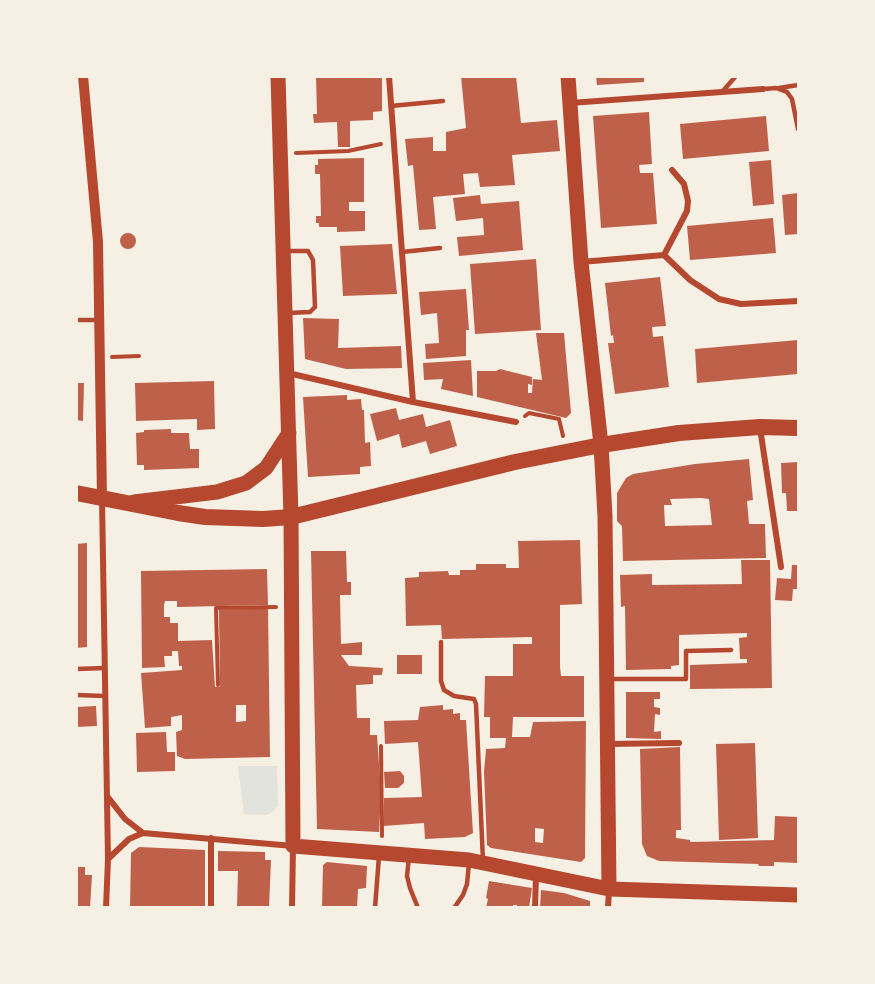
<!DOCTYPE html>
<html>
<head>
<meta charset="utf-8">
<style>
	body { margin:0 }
	#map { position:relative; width:875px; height:984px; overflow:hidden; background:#f6efe4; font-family:Manrope,sans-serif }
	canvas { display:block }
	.frame { position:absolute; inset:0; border:78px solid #f6efe4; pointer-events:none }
</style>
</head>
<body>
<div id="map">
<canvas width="875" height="984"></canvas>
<div class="frame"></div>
</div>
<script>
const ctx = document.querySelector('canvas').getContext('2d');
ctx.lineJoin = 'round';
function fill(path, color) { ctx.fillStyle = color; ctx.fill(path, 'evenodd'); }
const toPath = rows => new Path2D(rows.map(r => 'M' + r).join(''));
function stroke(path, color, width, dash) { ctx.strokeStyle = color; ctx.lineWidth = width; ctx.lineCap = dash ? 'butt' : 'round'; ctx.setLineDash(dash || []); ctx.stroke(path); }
const green = toPath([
	[238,766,277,766,278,806,274,810,267,815,244,814]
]);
const building = toPath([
	[316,76,382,76,382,111,373,112,373,120,350,121,350,147,338,147,337,122,314,123,313,114,317,114],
	[461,76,516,76,521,123,557,120,560,151,512,155,515,185,480,187,478,173,463,174,465,194,433,197,436,229,419,230,413,165,408,166,405,139,433,137,433,151,446,151,446,132,466,128],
	[596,76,644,76,644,82,597,85],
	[649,112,652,164,639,165,640,173,653,173,657,224,601,228,593,116],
	[766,116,769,151,683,159,680,124],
	[364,158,364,202,349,202,349,211,365,211,365,231,337,232,337,227,319,227,319,223,316,223,316,216,321,216,320,174,315,174,315,165,318,165,318,159],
	[771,160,774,204,753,206,749,162],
	[798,193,798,234,785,235,782,195],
	[480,195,481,204,519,201,523,250,459,256,457,237,484,235,483,218,456,221,453,198],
	[773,218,776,253,690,260,687,226],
	'120 241a8 8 0 1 1 16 0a8 8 0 1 1-16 0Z',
	[392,244,397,294,343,296,340,246],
	[536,259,541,330,475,334,470,264],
	[660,277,666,326,652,327,653,337,663,336,669,387,615,394,608,343,614,343,613,335,611,336,605,283],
	[466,289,469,330,466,330,466,356,426,359,425,344,439,343,437,313,421,315,419,292],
	[303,318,339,319,338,348,401,346,402,368,346,369,305,359],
	[536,333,564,333,571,413,566,418,477,397,477,371,496,371,500,369,532,377,532,385,528,384,528,393,532,393,533,379,542,380],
	[798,340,798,374,697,383,695,349],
	[471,360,473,396,441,389,443,379,424,380,423,363],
	[214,381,215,429,197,430,197,419,136,421,135,383],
	[76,383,84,383,83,421,76,420],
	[347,395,347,400,361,399,362,410,364,410,365,443,370,442,371,466,360,467,360,474,308,477,303,397],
	[396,408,399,420,423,414,426,427,450,420,457,446,430,454,426,441,402,448,399,434,377,441,370,414],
	[171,429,171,433,189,433,190,449,199,449,199,468,144,470,144,465,137,465,136,433,144,432,144,430],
	[749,459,753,500,747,501,749,524,765,524,766,558,623,561,622,526,617,521,617,493,626,478,633,474,695,464],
	[701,498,709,499,712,525,665,526,664,505,672,505,670,499],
	[798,462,798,511,787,511,786,493,782,493,781,463],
	[580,540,582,604,560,605,560,667,561,676,584,676,584,717,513,717,512,737,530,737,533,722,586,721,585,858,581,862,491,848,487,845,484,772,486,749,505,748,506,738,490,738,490,717,484,717,485,676,513,676,513,644,532,644,532,637,442,639,441,625,406,626,405,578,419,577,419,572,448,571,449,575,460,575,460,570,476,570,476,564,506,564,506,568,519,568,518,541],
	[535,828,544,829,543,843,535,842],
	[87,543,87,647,76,648,76,544],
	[311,551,346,551,347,582,351,582,351,595,340,595,341,644,362,642,362,655,341,655,349,666,383,668,382,675,373,675,373,684,356,685,357,718,370,718,370,735,377,735,381,793,379,832,317,829],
	[741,560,770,560,772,688,690,689,690,665,747,663,747,659,740,659,739,638,747,637,747,633,679,635,679,665,671,666,671,669,626,670,625,606,621,607,620,575,652,574,652,585,742,584],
	[792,565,798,565,798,589,793,589,792,601,775,600,777,578,791,579],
	[267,569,268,605,177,607,177,601,165,601,164,605,164,617,170,617,170,623,178,623,178,641,212,640,215,687,220,687,219,610,268,608,270,757,185,759,177,756,176,732,182,730,182,715,171,717,171,726,145,728,141,673,182,670,182,666,179,666,178,651,172,651,172,656,164,656,165,667,142,668,141,571],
	[236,705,246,705,246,721,236,722],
	[397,655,422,655,422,674,397,674],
	[626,692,660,692,660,699,654,699,654,707,660,708,660,715,655,714,654,732,661,731,661,739,626,738],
	[443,705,443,710,453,709,453,714,460,713,460,720,466,720,473,833,465,837,425,839,424,823,383,826,384,798,422,797,418,742,385,744,384,721,418,720,420,707],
	[96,706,97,726,76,727,76,707],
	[166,732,167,752,175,752,175,771,137,772,136,733],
	[755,743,758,838,719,840,716,744],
	[680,747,681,830,676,830,676,838,690,840,690,842,774,840,775,816,798,817,798,863,774,862,774,866,759,866,758,864,659,861,647,856,642,844,640,749],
	[400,771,404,776,404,783,398,788,385,788,384,772],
	[139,847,205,850,205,908,130,908,131,853],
	[218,851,265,852,265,860,271,860,269,908,237,908,238,871,218,871],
	[327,862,367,866,366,888,358,889,357,908,322,908,323,865],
	[76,867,85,867,85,875,92,875,90,908,76,908],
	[489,881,532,888,529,908,517,908,517,905,513,905,513,908,486,908,488,899,486,898],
	[541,890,564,893,590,901,590,908,540,908]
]);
const path = toPath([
	[296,153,348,151,381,144],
	[112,357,139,356],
	[525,416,529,413,559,419,563,436],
	[218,685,216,608,276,607],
	[381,746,382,836]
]);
const service = toPath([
	[779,88,798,85],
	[763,89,776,88,787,92,792,99,798,129],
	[722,92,736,76],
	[391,106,443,101],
	[285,251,308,251,313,260,315,307,310,312,288,313],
	[402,252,440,248],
	[76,320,98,320],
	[441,642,441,681,444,690,454,696,474,699,476,704,483,861],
	[76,669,105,668],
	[609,679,686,679,686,651,731,650],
	[76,695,105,696],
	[409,857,407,876,410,888,418,908],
	[375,908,379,856],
	[454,908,463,895,467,884,469,863]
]);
const minor = toPath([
	[389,76,413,402],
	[570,103,763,89],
	[672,170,684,184,688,201,687,211,664,255,690,280,719,299,741,304,798,301],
	[581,262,664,255],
	[288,373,413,402,516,422],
	[760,428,781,567],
	[102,499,108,859,106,908],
	[608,744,679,743],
	[107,796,125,819,143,833],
	[108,859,129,839,143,833,293,846,292,908],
	[211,908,211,838],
	[535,908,536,875],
	[608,908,609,890]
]);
const tertiary = toPath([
	[83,76,98,242,102,499]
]);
const primary = toPath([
	[278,76,291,517,293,846,469,860,609,889,798,895],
	[568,76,581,262,601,445,605,516,609,889],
	[134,502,217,492,246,483,266,468,289,433]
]);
const trunk = toPath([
	[76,493,178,513,205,517,263,519,291,517,515,462,601,445,679,433,760,427,798,428]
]);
fill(green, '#e2e4dc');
fill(building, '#bf614a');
stroke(path, '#b5482f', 4);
stroke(service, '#b5482f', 4.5);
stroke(minor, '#b5482f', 6);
stroke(tertiary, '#b5482f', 10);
stroke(primary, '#b5482f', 15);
stroke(trunk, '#b5482f', 16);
</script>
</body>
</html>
